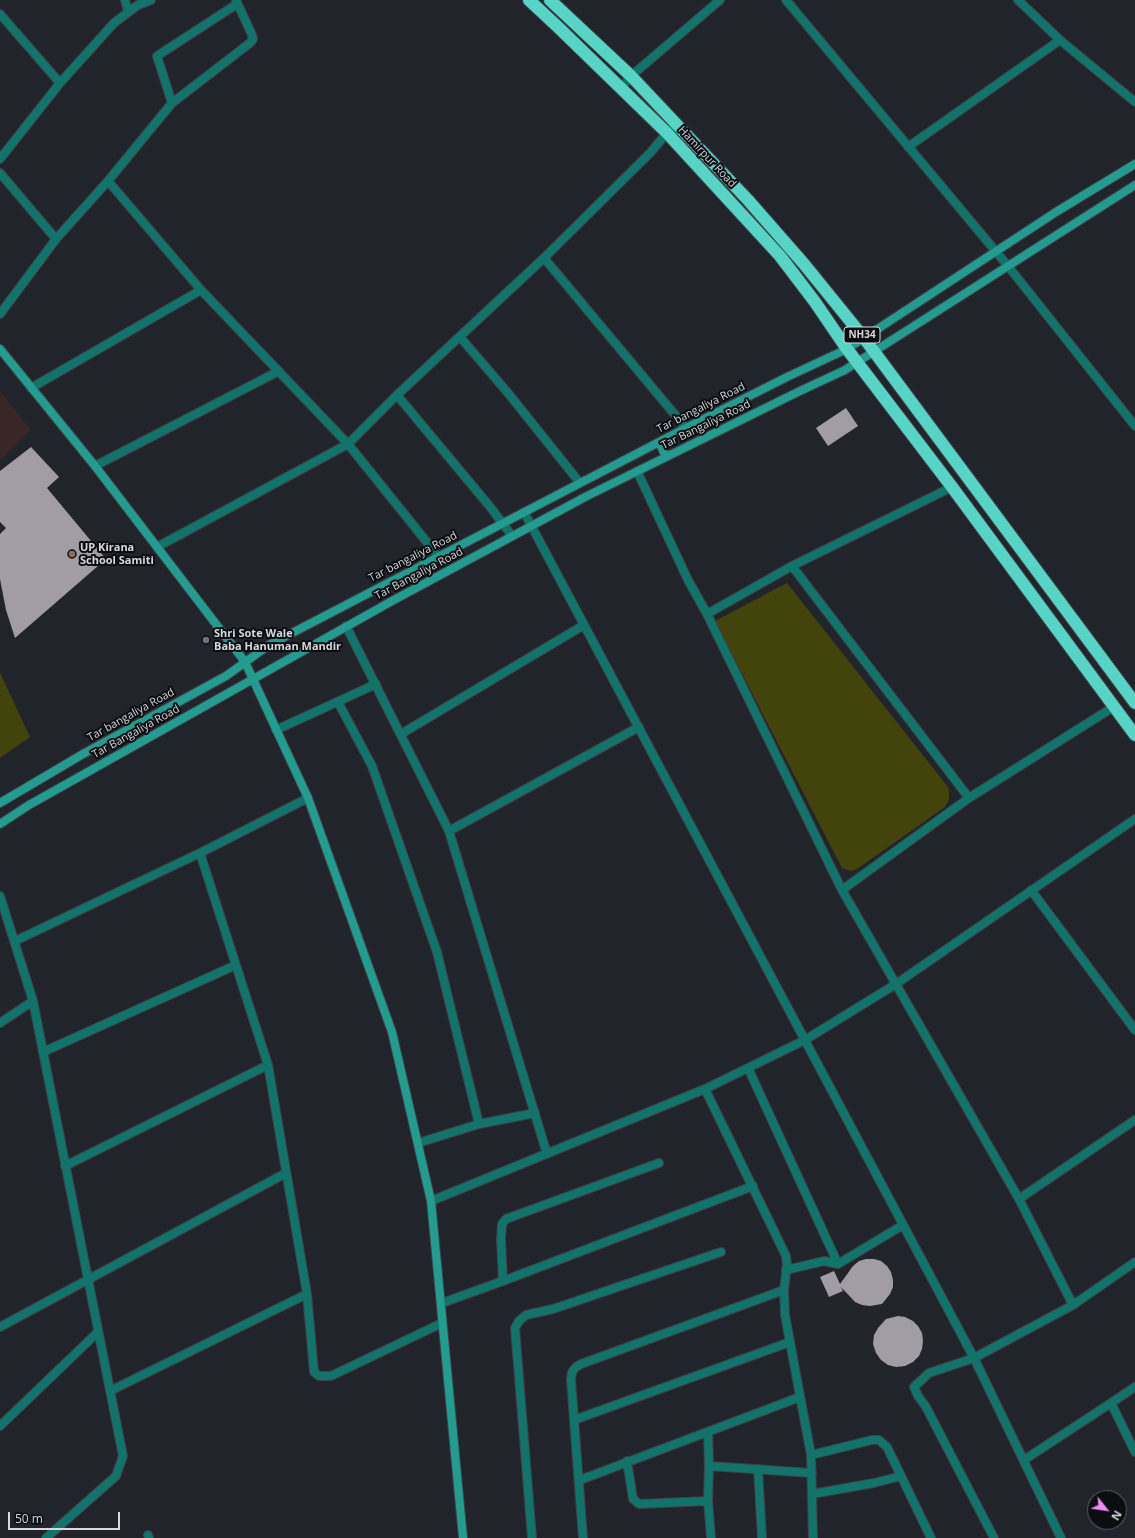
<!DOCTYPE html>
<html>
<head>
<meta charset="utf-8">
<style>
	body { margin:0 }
	#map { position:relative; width:1135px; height:1538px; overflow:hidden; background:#22242b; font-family:"Open Sans",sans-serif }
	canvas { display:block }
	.north { position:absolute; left:1087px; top:1490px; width:40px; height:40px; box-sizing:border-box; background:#0c0d11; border:1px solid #5e5f63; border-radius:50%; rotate:120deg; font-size:11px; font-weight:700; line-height:16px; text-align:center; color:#d8d9de }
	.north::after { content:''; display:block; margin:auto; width:14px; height:18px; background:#f08bf6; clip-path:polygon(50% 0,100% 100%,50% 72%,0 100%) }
	.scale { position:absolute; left:8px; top:1512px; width:112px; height:18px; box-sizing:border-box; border:2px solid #d8d9de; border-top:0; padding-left:5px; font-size:12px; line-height:14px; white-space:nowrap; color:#d8d9de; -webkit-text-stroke:3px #0c0d11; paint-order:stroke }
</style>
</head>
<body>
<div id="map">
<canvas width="1135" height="1538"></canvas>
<div class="north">N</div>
<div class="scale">50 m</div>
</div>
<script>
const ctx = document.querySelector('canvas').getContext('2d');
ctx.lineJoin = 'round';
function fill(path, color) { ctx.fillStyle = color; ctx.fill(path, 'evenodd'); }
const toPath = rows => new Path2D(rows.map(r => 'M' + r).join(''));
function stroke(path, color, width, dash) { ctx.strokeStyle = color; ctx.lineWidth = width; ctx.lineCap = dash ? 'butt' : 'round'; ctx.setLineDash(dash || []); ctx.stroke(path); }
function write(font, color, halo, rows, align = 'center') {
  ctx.font = font + ' "Open Sans",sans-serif'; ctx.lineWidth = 4; ctx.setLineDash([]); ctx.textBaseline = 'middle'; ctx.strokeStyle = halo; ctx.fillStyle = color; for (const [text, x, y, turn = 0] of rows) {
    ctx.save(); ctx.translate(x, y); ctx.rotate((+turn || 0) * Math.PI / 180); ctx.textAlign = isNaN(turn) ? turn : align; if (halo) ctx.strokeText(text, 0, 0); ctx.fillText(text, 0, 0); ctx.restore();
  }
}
const education = toPath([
	[0,391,31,430,0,460]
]);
const green = toPath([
	[787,583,948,787,949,791,949,800,945,807,857,869,851,871,842,868,828,841,715,621],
	[0,673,30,737,0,758]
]);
const building = toPath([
	[846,408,858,426,828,446,816,428],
	[31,447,59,477,47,488,106,559,15,638,6,610,0,579,0,534,6,528,0,522,0,471],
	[866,1259,874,1259,881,1261,887,1266,891,1272,893,1280,893,1287,890,1294,882,1304,870,1306,862,1305,855,1302,841,1287,843,1291,829,1297,820,1277,834,1271,840,1284,853,1266,859,1261],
	[898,1316,905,1317,913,1321,918,1326,922,1333,923,1341,922,1349,919,1356,913,1362,905,1366,896,1367,888,1365,881,1360,876,1353,873,1344,874,1335,878,1328,886,1319]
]);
const street = toPath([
	[125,0,128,11],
	[786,0,1008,266,1135,426],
	[1018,0,1060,40,1135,102],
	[0,14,60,83,114,23,138,5,151,0],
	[622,87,631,76,720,0],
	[172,103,157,56,237,4],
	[908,147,1060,40],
	[0,159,60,83],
	[0,173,56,239],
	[108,181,172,103,250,43,253,39,252,35,236,0],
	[544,258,686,428],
	[0,314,56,239,108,181,201,290,348,444,438,556],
	[460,337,508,393,580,483],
	[31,388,201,290],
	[397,395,491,508,512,536],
	[95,466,279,371],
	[637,471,688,580,707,614,842,890,1019,1199,1073,1305],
	[524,512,974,1358,1061,1538],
	[157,547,348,444,397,395,544,258,651,152,670,129],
	[792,566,969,798],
	[707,614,792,566,952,487],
	[346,626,449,831,547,1154],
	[338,702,372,766,437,952,479,1124],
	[276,730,376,684],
	[401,734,584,625],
	[449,831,639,727],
	[200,853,268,1065,307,1294,314,1372,319,1376,331,1376,442,1323],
	[842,890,969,798,1115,706],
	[1031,890,1135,1030],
	[0,896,33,1001,123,1456,116,1476,46,1538],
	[15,941,200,853,308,798],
	[0,1023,33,1001],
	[43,1052,236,965],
	[748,1068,838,1264],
	[705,1089,786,1256,787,1265,784,1290,785,1315,811,1455,813,1538],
	[418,1143,479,1124,535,1113],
	[65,1166,268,1065],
	[1019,1199,1135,1120],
	[431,1201,705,1089,805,1040,896,984,1135,819],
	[786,1270,824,1261,838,1264,903,1225],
	[503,1281,501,1240,502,1224,506,1219,659,1163],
	[442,1303,503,1281,753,1186],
	[0,1327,286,1173],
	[110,1391,307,1294],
	[1111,1403,1135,1387],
	[574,1420,790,1342],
	[0,1426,98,1332],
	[708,1432,709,1466,708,1501,711,1538],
	[811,1455,872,1440,879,1440,887,1447,931,1538],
	[1024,1460,1111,1403,1135,1452],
	[627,1461,633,1499,639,1504,708,1501],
	[709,1466,812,1473],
	[758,1469,762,1538],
	[580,1480,800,1397],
	[812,1494,874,1483,901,1476],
	[148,1535,149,1538],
	[532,1538,515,1328,519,1321,526,1315,553,1309,721,1252],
	[583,1538,571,1380,572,1372,576,1367,581,1364,784,1290],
	[994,1538,926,1407,918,1396,914,1387,929,1373,974,1358,1073,1305,1135,1262]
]);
const secondary = toPath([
	[0,349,95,466,245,662,308,798,392,1032,431,1201,463,1538],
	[659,442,666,457],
	[0,803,83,754,226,676,269,645,686,428,787,377,847,349,1056,212,1135,164],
	[0,824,29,805,392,601,587,496,800,391,845,370,1135,185]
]);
const highway = toPath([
	[529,0,559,28,667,133,780,256,815,302,847,349,952,487,1135,735],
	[550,0,631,76,748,200,804,264,864,338,1135,703]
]);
const markers = [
	[72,554,4,"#8d6e63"],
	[206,640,4,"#6b7280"]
];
const shields = [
	[862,335,36]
];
const shieldNames = [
	["NH34",862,335]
];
const streetNames = [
	["Hamirpur Road",707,157,47],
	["Tar bangaliya Road",701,408,-27],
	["Tar Bangaliya Road",706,425,-26],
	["Tar bangaliya Road",413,557,-27],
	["Tar Bangaliya Road",419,574,-28],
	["Tar bangaliya Road",131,715,-29],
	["Tar Bangaliya Road",136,732,-29]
];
const poiNames = [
	["UP Kirana",80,548],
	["School Samiti",80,561],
	["Shri Sote Wale",214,634],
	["Baba Hanuman Mandir",214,647]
];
fill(education, '#392627');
fill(green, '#42440c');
fill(building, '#a29ca4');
stroke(street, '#3f4148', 10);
stroke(secondary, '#3f4148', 10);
stroke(highway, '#3f4148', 14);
stroke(street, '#117369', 8);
stroke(secondary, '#239b8f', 8);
stroke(highway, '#57d4c5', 12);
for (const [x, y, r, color] of markers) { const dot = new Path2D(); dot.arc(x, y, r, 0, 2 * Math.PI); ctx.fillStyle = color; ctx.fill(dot); stroke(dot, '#0c0d11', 1.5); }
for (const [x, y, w] of shields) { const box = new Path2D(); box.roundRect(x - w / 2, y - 8, w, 16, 3); ctx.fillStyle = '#0c0d11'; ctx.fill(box); stroke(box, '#d8d9de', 1); }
write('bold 10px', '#d8d9de', null, shieldNames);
write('11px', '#d8d9de', '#0c0d11', streetNames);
write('bold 11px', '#d8d9de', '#0c0d11', poiNames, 'left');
</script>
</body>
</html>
